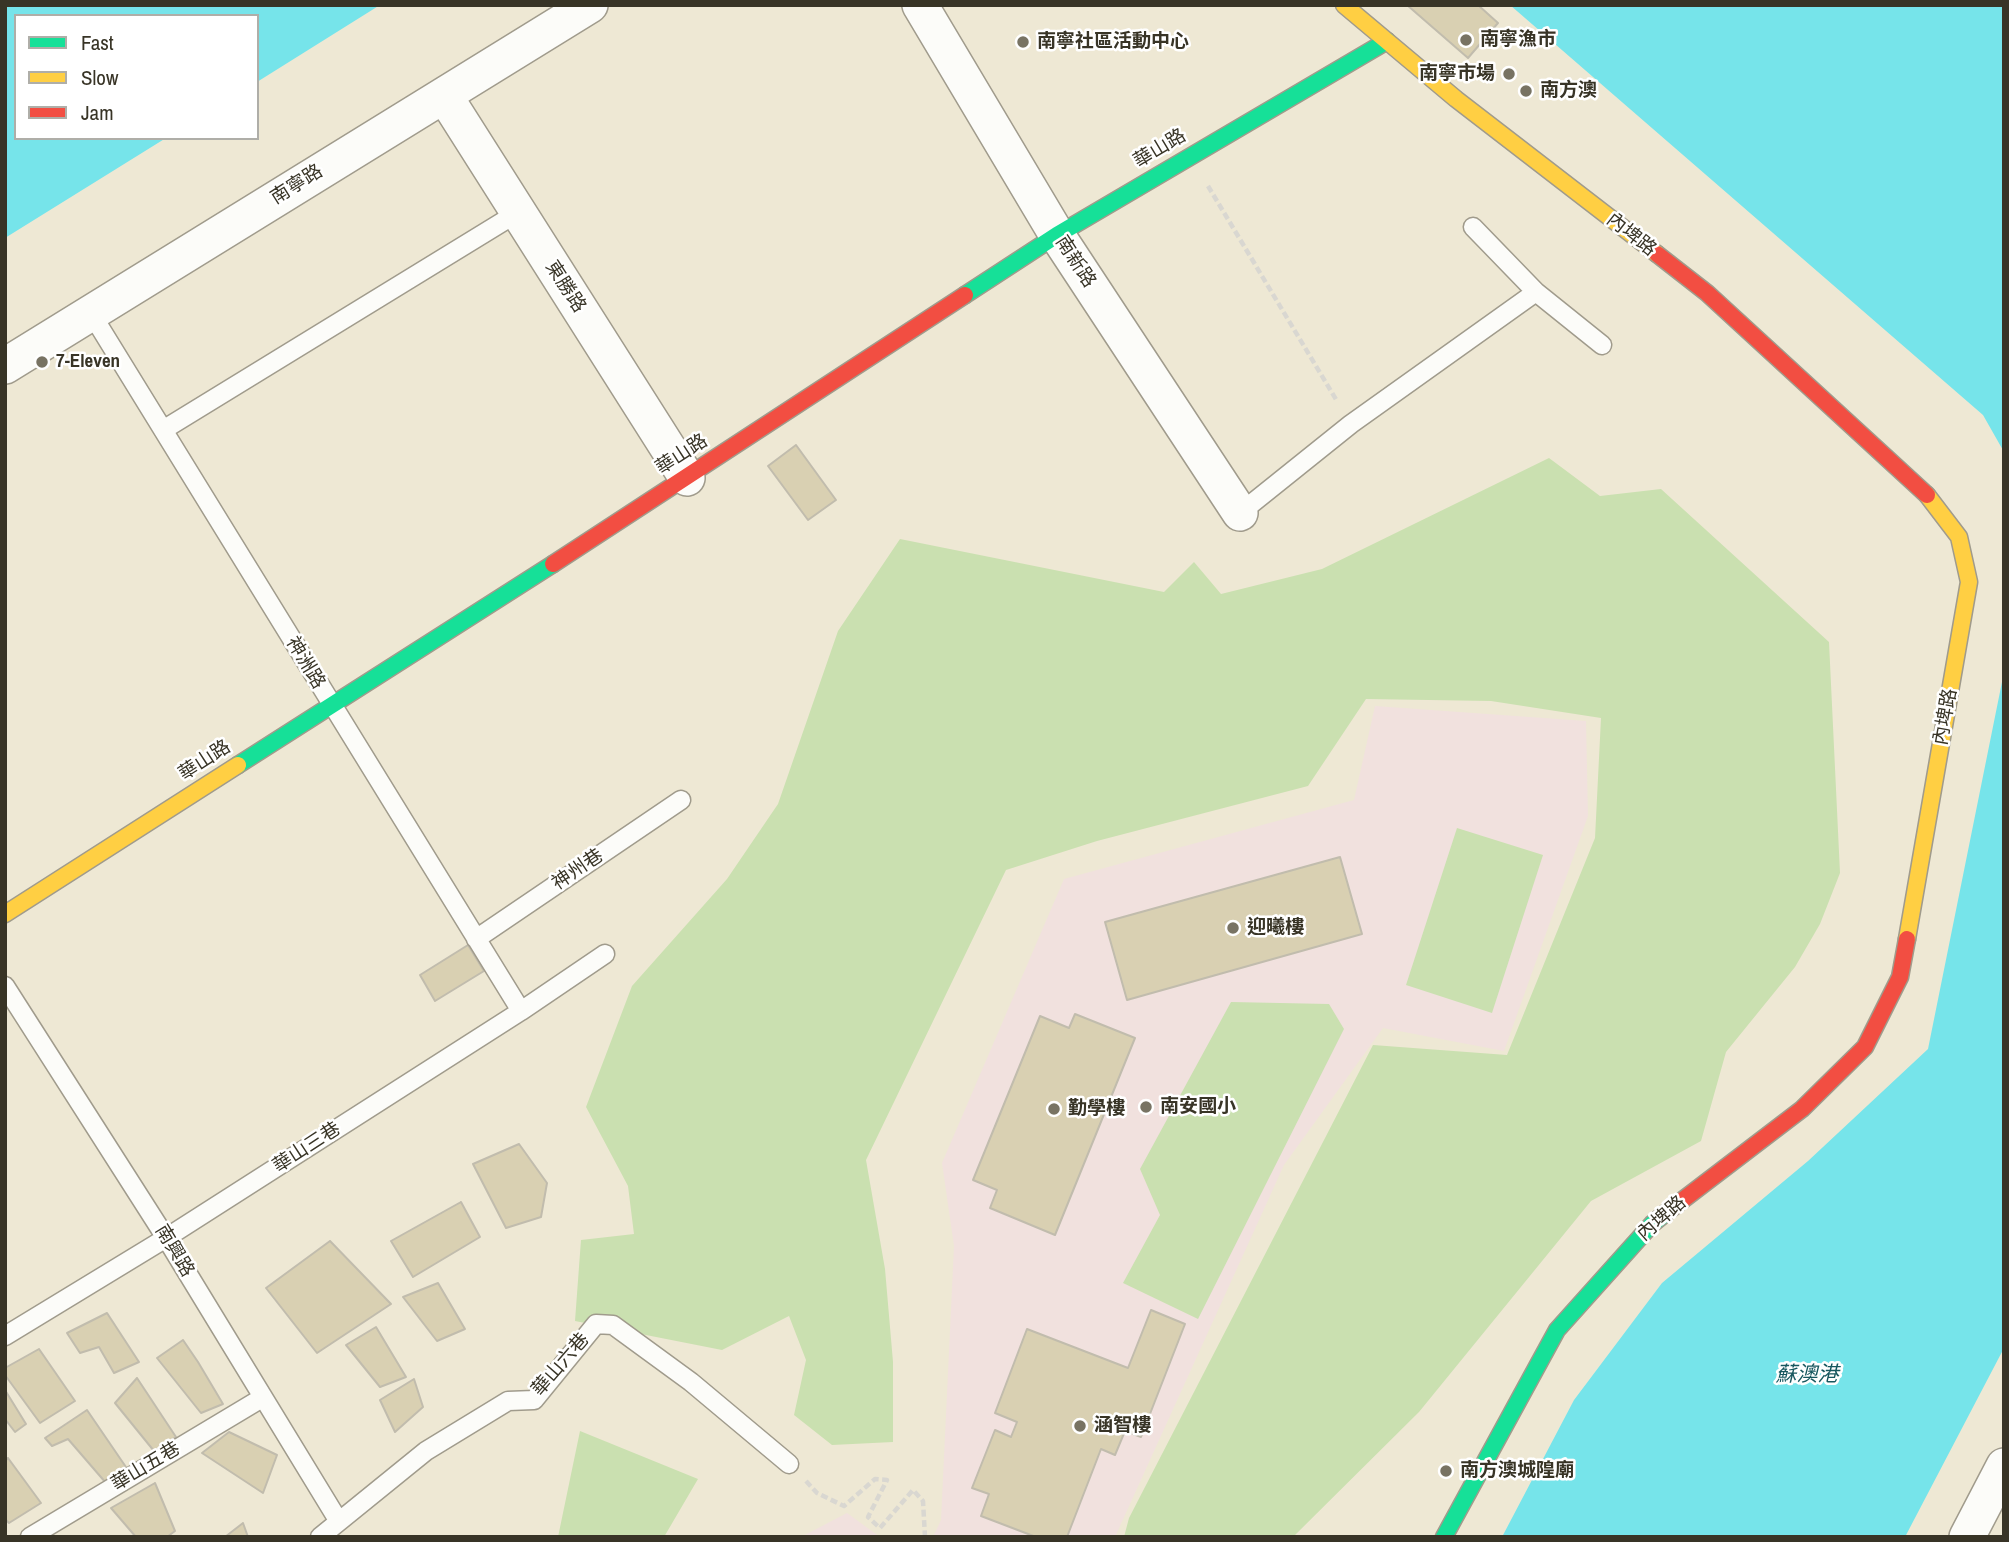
<!DOCTYPE html>
<html>
<head>
<meta charset="utf-8">
<style>
	body { margin:0 }
	#map { position:relative; width:2009px; height:1542px; overflow:hidden; background:#eee8d4; font-family:"Archivo Narrow",sans-serif }
	canvas { display:block }
	.frame { position:absolute; inset:0; border:7px solid #383426; pointer-events:none }
	.legend { position:absolute; left:14px; top:14px; width:245px; height:126px; box-sizing:border-box; background:#fff; border:2px solid #afaea8; margin:0; padding:9px 12px; list-style:none; font-size:21px; color:#383426 }
	.legend li { display:flex; align-items:center; gap:14px; height:35px }
	.legend b { width:35px; border:2px solid #afaea8 }
</style>
</head>
<body>
<div id="map">
<canvas width="2009" height="1542"></canvas>
<div class="frame"></div>
<ul class="legend">
<li><b style="height:9px;background:#16e098"></b>Fast</li>
<li><b style="height:9px;background:#ffcf43"></b>Slow</li>
<li><b style="height:9px;background:#f24e42"></b>Jam</li>
</ul>
</div>
<script>
const ctx = document.querySelector('canvas').getContext('2d');
ctx.lineJoin = 'round';
function fill(path, color) { ctx.fillStyle = color; ctx.fill(path, 'evenodd'); }
const toPath = rows => new Path2D(rows.map(r => 'M' + r).join(''));
function stroke(path, color, width, dash) { ctx.strokeStyle = color; ctx.lineWidth = width; ctx.lineCap = dash ? 'butt' : 'round'; ctx.setLineDash(dash || []); ctx.stroke(path); }
function write(font, color, halo, rows, align = 'center') {
  ctx.font = font + ' "Archivo Narrow","Noto Sans TC",sans-serif'; ctx.lineWidth = 5; ctx.setLineDash([]); ctx.textBaseline = 'middle'; ctx.strokeStyle = halo; ctx.fillStyle = color; for (const [text, x, y, turn = 0] of rows) {
    ctx.save(); ctx.translate(x, y); ctx.rotate((+turn || 0) * Math.PI / 180); ctx.textAlign = isNaN(turn) ? turn : align; if (halo) ctx.strokeText(text, 0, 0); ctx.fillText(text, 0, 0); ctx.restore();
  }
}
const education = toPath([
	[1375,706,1586,721,1588,816,1504,1051,1383,1028,1284,1165,1115,1537,933,1537,941,1520,954,1246,942,1163,1064,879,1354,800],
	[847,1513,880,1537,801,1537]
]);
const green = toPath([
	[1549,458,1600,496,1661,489,1829,642,1840,873,1820,924,1795,967,1726,1052,1701,1141,1591,1201,1419,1412,1293,1537,1124,1537,1129,1518,1373,1045,1507,1055,1595,838,1601,718,1491,701,1366,699,1308,786,1097,841,1006,870,866,1160,885,1269,893,1362,893,1442,832,1445,794,1415,806,1360,789,1316,722,1350,575,1321,581,1240,634,1234,628,1186,586,1107,632,986,727,879,778,804,838,631,900,539,1164,592,1194,562,1221,594,1322,569],
	[1457,828,1543,855,1492,1013,1406,985],
	[1231,1002,1329,1004,1344,1029,1198,1319,1123,1283,1160,1215,1140,1169],
	[580,1431,698,1479,664,1537,558,1537]
]);
const water = toPath([
	[5,5,380,5,257,82,257,16,16,16,16,138,166,138,5,238],
	[1510,5,2004,5,2004,452,1983,415],
	[2004,672,2004,1348,1905,1537,1502,1537,1574,1400,1662,1283,1808,1161,1928,1049]
]);
const building = toPath([
	[1407,5,1478,5,1498,23,1468,58,1407,5],
	[796,445,836,500,808,520,768,466,796,445],
	[1340,857,1362,934,1127,1000,1105,922,1340,857],
	[468,945,484,971,435,1001,420,975,468,945],
	[1075,1014,1135,1038,1055,1235,990,1208,997,1190,973,1180,1040,1016,1069,1028,1075,1014],
	[519,1144,547,1183,541,1217,506,1228,473,1164,519,1144],
	[461,1202,480,1237,413,1277,391,1241,461,1202],
	[330,1241,391,1304,317,1353,266,1288,330,1241],
	[438,1283,465,1329,437,1341,403,1297,438,1283],
	[1151,1310,1185,1324,1141,1437,1125,1431,1115,1455,1101,1449,1067,1537,1036,1537,981,1516,989,1494,972,1488,995,1430,1011,1437,1017,1422,995,1413,1027,1329,1128,1368,1151,1310],
	[107,1313,139,1362,114,1373,99,1347,80,1353,67,1333,107,1313],
	[376,1327,406,1377,380,1387,346,1345,376,1327],
	[183,1340,198,1362,223,1404,201,1413,157,1358,183,1340],
	[39,1349,75,1401,40,1423,5,1375,5,1368,39,1349],
	[137,1378,176,1437,154,1451,115,1403,137,1378],
	[414,1379,423,1407,395,1432,380,1400,414,1379],
	[5,1390,26,1424,15,1432,5,1419,5,1390],
	[87,1410,128,1470,106,1483,68,1439,52,1446,45,1438,87,1410],
	[229,1432,277,1455,263,1493,202,1453,229,1432],
	[8,1458,41,1503,9,1523,5,1519,5,1461,8,1458],
	[155,1483,175,1531,167,1537,136,1537,111,1508,155,1483],
	[243,1523,248,1537,225,1537,243,1523]
]);
const path = toPath([
	[1208,186,1337,401],
	[806,1481,817,1493,844,1506,875,1479,887,1480,868,1517,880,1528,913,1490,923,1501,925,1537]
]);
const lane = toPath([
	[1536,292,1602,345],
	[91,313,521,1011],
	[163,430,517,213],
	[1240,513,1351,424,1536,292,1473,227],
	[476,939,681,800],
	[5,986,166,1238,338,1520],
	[5,1336,166,1238,521,1011,605,954],
	[30,1537,262,1398],
	[320,1537,426,1451,508,1401,534,1400,596,1324,613,1325,691,1382,789,1464]
]);
const street = toPath([
	[920,5,1057,235,1240,513],
	[444,95,687,478],
	[5,366,590,5],
	[1967,1537,2004,1466]
]);
const fast = toPath([
	[965,295,1057,235,1387,41],
	[238,765,553,564],
	[1444,1537,1557,1330,1652,1224,1667,1212]
]);
const slow = toPath([
	[1344,5,1456,99,1657,254],
	[5,914,238,765],
	[1907,939,1969,582,1959,537,1927,495]
]);
const jam = toPath([
	[1657,254,1707,293,1927,495],
	[553,564,965,295],
	[1667,1212,1802,1109,1865,1047,1900,977,1907,939]
]);
const markers = [
	[1466,40,7,"#787363"],
	[1023,42,7,"#787363"],
	[1509,74,7,"#787363"],
	[1526,91,7,"#787363"],
	[42,362,7,"#787363"],
	[1233,928,7,"#787363"],
	[1146,1107,7,"#787363"],
	[1054,1109,7,"#787363"],
	[1080,1426,7,"#787363"],
	[1446,1471,7,"#787363"]
];
const poiNames = [
	["南寧漁市",1480,40],
	["南寧社區活動中心",1037,42],
	["南寧市場",1495,74,"right"],
	["南方澳",1540,91],
	["7-Eleven",56,362],
	["迎曦樓",1247,928],
	["南安國小",1160,1107],
	["勤學樓",1068,1109],
	["涵智樓",1094,1426],
	["南方澳城隍廟",1460,1471]
];
const streetNames = [
	["華山路",1160,149,-31],
	["南寧路",297,185,-32],
	["內埤路",1631,235,38],
	["南新路",1075,262,57],
	["東勝路",565,287,57],
	["華山路",682,455,-33],
	["神洲路",305,663,59],
	["內埤路",1946,717,-80],
	["華山路",205,761,-33],
	["神州巷",578,870,-34],
	["華山三巷",307,1148,-33],
	["內埤路",1662,1219,-41],
	["南興路",174,1251,59],
	["華山六巷",561,1365,-49],
	["華山五巷",146,1467,-31]
];
const waterNames = [
	["蘇澳港",1807,1375]
];
fill(education, '#f1e1de');
fill(green, '#cae0b0');
fill(water, '#76e4ea');
fill(building, '#d9d0b2');
stroke(building, '#c1bcad', 2);
stroke(lane, '#a09b8c', 21);
stroke(street, '#a09b8c', 38);
stroke(fast, '#a09b8c', 19);
stroke(slow, '#a09b8c', 19);
stroke(jam, '#a09b8c', 19);
stroke(path, '#d9d7d1', 4.5, [7, 3.5]);
stroke(lane, '#fcfcf9', 18);
stroke(street, '#fcfcf9', 35);
stroke(fast, '#16e098', 16);
stroke(slow, '#ffcf43', 16);
stroke(jam, '#f24e42', 16);
for (const [x, y, r, color] of markers) { const dot = new Path2D(); dot.arc(x, y, r, 0, 2 * Math.PI); ctx.fillStyle = color; ctx.fill(dot); stroke(dot, '#fff', 2.5); }
write('bold 19px', '#383426', '#fff', poiNames, 'left');
write('19px', '#383426', '#fff', streetNames);
write('italic 21px', '#16575e', '#fff', waterNames);
</script>
</body>
</html>
